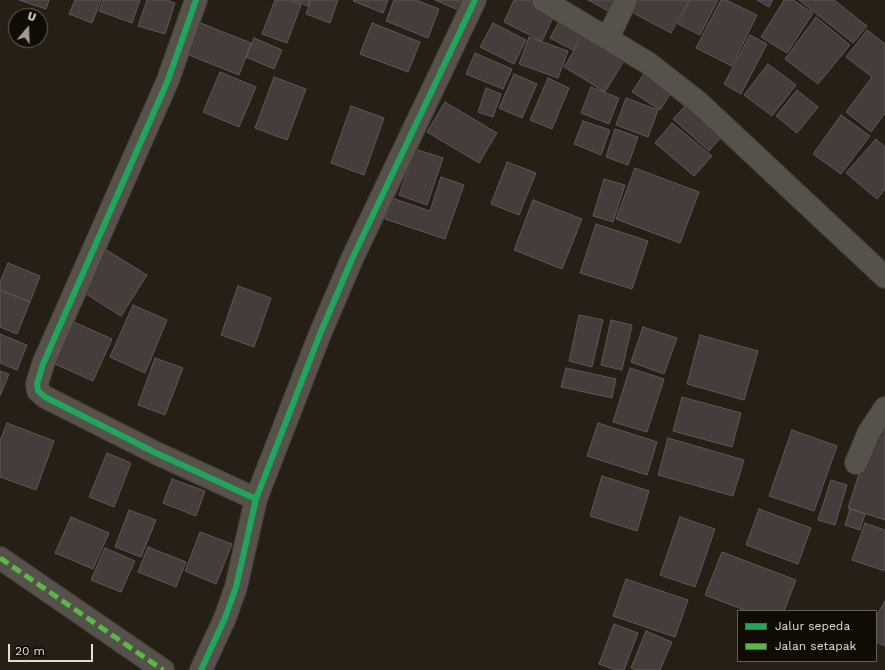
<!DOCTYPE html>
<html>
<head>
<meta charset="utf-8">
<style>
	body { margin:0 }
	#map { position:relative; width:885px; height:670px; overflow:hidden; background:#261f15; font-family:"Work Sans",sans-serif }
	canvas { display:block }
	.legend { position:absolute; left:737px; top:610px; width:140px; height:52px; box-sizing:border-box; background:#100b05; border:1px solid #655f57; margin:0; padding:5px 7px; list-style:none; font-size:12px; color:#e4dcd1 }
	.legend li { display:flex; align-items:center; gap:8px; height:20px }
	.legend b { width:20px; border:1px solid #655f57 }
	.north { position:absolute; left:8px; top:8px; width:40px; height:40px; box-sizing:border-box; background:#100b05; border:1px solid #655f57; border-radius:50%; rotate:19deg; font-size:11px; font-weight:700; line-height:16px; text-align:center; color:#e4dcd1 }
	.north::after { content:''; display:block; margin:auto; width:14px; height:18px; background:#a29a8f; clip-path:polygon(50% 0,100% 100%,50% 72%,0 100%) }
	.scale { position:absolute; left:8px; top:644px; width:85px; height:18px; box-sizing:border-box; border:2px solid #e4dcd1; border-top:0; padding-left:5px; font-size:12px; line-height:14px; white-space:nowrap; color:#e4dcd1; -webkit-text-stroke:3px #100b05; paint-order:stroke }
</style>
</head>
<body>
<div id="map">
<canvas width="885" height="670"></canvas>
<ul class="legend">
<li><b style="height:5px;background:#20a55d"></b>Jalur sepeda</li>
<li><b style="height:5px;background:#58b947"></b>Jalan setapak</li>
</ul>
<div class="north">U</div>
<div class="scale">20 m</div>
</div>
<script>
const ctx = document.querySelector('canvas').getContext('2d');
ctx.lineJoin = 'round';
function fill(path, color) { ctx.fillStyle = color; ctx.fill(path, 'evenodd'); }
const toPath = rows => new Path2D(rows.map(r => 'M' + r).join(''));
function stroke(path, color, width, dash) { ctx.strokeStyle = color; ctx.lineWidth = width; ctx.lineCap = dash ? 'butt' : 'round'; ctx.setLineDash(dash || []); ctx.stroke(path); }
const building = toPath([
	[19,0,49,0,46,9,19,0],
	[75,0,101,0,92,23,69,14,75,0],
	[103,0,140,0,132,23,99,11,103,0],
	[147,0,167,0,175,3,165,34,138,26,147,0],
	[275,0,289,0,301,5,287,43,262,34,275,0],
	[292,0,310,0,308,6,292,0],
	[311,0,338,0,330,23,306,14,311,0],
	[354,0,388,0,383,13,353,1,354,0],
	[394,0,416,0,439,9,428,38,386,21,394,0],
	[435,0,462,0,458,10,435,0],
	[514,0,533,0,556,11,542,41,504,22,514,0],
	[588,0,621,0,614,14,588,0],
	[628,0,689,0,671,33,624,8,628,0],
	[690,0,718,0,700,35,678,24,690,0],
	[721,0,726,0,757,15,732,66,696,48,721,0],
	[757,0,773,0,769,7,757,0],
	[784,0,793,0,813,13,787,53,761,37,784,0],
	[799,0,834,0,867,26,853,43,799,0],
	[562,16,585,28,573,50,550,38,562,16],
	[816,17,850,45,818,84,785,59,816,17],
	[193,20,251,43,239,75,181,52,193,20],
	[372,23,420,42,408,72,360,54,372,23],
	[493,23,526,40,514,64,480,47,493,23],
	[587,29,628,54,605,92,564,67,587,29],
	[867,30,885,44,885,113,871,132,846,112,872,77,846,57,867,30],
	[750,35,767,44,741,94,724,84,750,35],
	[529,37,568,51,558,78,519,64,529,37],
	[254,38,282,50,274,69,246,57,254,38],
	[475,53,512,69,503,89,466,74,475,53],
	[768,64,796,85,772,116,744,95,768,64],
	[647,69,675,87,660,110,632,92,647,69],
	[220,72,256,87,239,127,203,112,220,72],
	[514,74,537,84,522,118,499,108,514,74],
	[274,77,306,89,287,140,255,128,274,77],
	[548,78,569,88,552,129,530,120,548,78],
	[591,87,619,98,609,124,581,113,591,87],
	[486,88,501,94,493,117,478,112,486,88],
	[797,90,818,107,797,133,776,116,797,90],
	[626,98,658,110,648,137,616,125,626,98],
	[445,102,497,133,479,163,427,132,445,102],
	[687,104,722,136,709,151,673,119,687,104],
	[351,106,384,118,364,175,331,163,351,106],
	[841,115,870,136,841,174,813,154,841,115],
	[583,121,610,130,601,155,574,144,583,121],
	[672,123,712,156,694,176,655,143,672,123],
	[615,129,638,137,628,165,606,157,615,129],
	[876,139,885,147,885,189,877,199,846,173,876,139],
	[415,149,443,158,427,205,399,195,415,149],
	[507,162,536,173,519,215,491,204,507,162],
	[635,168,699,192,680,243,616,219,635,168],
	[441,177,464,185,445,239,385,219,392,198,430,211,441,177],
	[604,179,625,185,613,222,593,216,604,179],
	[533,200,582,219,562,269,514,250,533,200],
	[596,224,648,241,632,289,580,273,596,224],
	[103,248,147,275,121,316,78,289,103,248],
	[8,263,40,276,30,302,0,290,0,282,8,263],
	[238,286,271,298,254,347,221,335,238,286],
	[0,290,30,302,17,334,0,327,0,290],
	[133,305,167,320,145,373,110,357,133,305],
	[579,315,603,320,592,367,569,361,579,315],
	[67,319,112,339,93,381,48,361,67,319],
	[611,320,632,325,622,370,601,365,611,320],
	[643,327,677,338,664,374,631,362,643,327],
	[0,334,27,345,17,370,0,363,0,334],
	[700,335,758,351,744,400,687,384,700,335],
	[155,358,183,368,165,415,138,405,155,358],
	[566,368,616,379,612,398,561,387,566,368],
	[630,368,664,379,647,432,613,422,630,368],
	[0,371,9,374,0,396,0,371],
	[682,397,741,413,732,447,673,431,682,397],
	[7,423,54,441,36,490,0,477,0,441,7,423],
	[598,423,657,442,647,475,587,456,598,423],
	[874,428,885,431,885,520,848,508,874,428],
	[792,430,837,446,814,511,769,496,792,430],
	[668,438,744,460,733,496,658,475,668,438],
	[107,453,131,463,114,507,89,497,107,453],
	[602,476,649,491,637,531,590,516,602,476],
	[172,479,205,491,196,516,163,503,172,479],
	[831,480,847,485,835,525,818,520,831,480],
	[759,509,811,528,798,564,746,545,759,509],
	[850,509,865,514,860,530,845,525,850,509],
	[129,510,156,520,141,557,115,547,129,510],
	[71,517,109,533,93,569,55,553,71,517],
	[680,517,715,529,695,587,660,575,680,517],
	[865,523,885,530,885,571,852,560,865,523],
	[200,532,232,544,216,584,185,571,200,532],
	[148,547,186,562,176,587,138,572,148,547],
	[105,548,135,561,121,592,91,580,105,548],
	[722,552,796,580,784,611,747,611,705,595,722,552],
	[626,579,688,600,675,637,613,616,626,579],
	[885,601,885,646,876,642,876,617,885,601],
	[614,624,638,633,624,670,616,670,599,664,614,624],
	[646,631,672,642,660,670,638,670,631,668,646,631]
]);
const minor = toPath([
	[196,0,168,80,43,364,37,384,38,391,45,397,156,453,256,499],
	[543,0,648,63,698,102,885,277],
	[608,38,626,0],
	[856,463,869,432,885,408],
	[0,558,163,670],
	[201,670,225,618,236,587,256,499,320,334,352,259,475,0]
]);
const quiet = toPath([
	[0,558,163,670]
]);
const cycleway = toPath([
	[196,0,168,80,43,364,37,384,38,391,45,397,156,453,256,499],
	[201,670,225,618,236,587,256,499,320,334,352,259,475,0]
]);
fill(building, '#453c3b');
stroke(building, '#5f5756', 1);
stroke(minor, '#423b34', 24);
stroke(minor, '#56514a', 22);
stroke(quiet, '#58b947', 5, [10, 5]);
stroke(cycleway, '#20a55d', 6);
</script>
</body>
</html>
